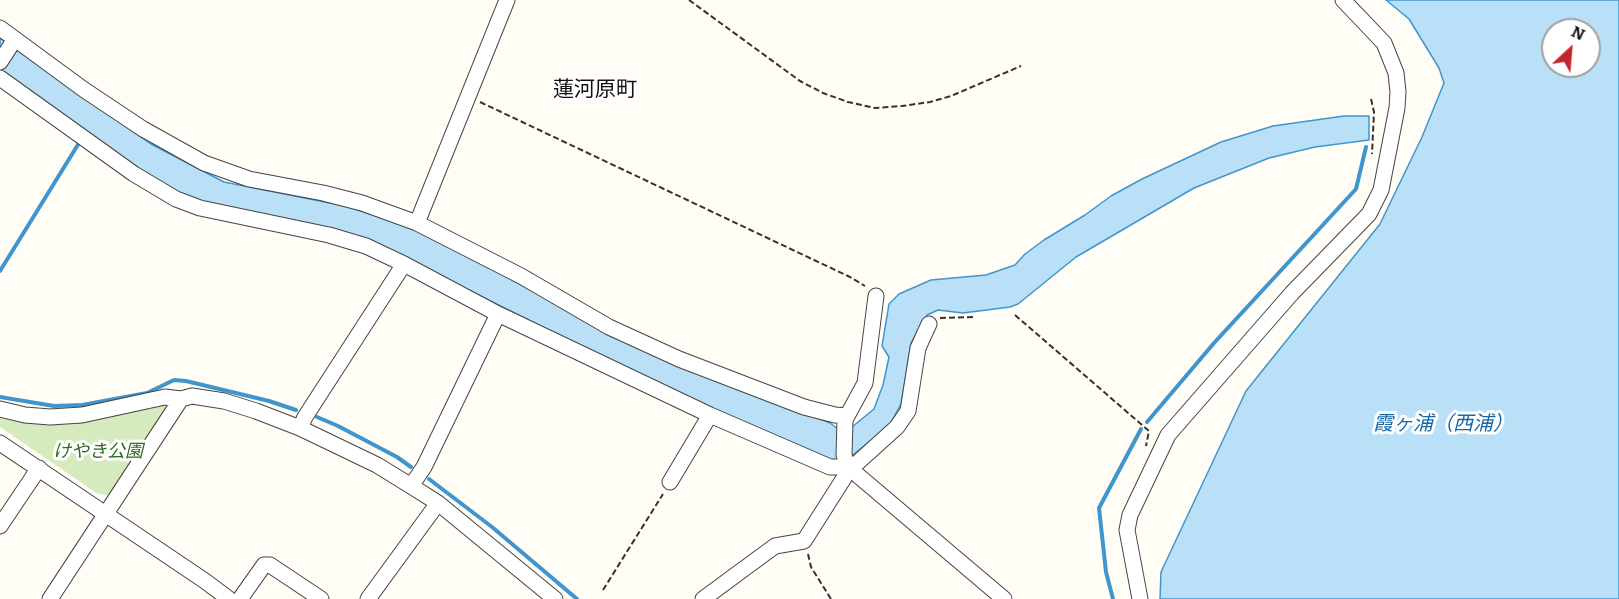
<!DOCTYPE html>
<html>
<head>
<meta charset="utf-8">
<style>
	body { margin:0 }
	#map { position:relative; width:1619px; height:599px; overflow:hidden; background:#fffdf5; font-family:Bitter,serif }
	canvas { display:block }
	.north { position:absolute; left:1541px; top:18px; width:60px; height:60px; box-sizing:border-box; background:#fff; border:2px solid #a0a0a0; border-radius:50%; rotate:26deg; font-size:16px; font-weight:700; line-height:24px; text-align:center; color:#111 }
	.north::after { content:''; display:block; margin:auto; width:21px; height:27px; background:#c4262e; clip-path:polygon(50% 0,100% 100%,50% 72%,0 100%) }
</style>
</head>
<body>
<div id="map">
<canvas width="1619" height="599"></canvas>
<div class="north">N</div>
</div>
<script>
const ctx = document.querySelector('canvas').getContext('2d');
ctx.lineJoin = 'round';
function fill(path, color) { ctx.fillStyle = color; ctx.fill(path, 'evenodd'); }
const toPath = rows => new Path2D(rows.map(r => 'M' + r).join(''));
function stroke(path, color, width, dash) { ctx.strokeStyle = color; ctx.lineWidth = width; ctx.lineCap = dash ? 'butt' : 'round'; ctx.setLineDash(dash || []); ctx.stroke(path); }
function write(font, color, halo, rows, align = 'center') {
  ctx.font = font + ' Bitter,"Noto Sans JP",serif'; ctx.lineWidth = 6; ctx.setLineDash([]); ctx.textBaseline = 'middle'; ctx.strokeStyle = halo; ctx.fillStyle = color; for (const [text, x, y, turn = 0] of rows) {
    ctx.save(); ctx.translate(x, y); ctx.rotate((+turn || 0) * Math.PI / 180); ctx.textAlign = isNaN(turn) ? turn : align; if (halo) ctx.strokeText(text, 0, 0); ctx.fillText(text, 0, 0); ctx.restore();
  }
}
const green = toPath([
	[160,402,168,407,110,495,98,494,0,427,0,414]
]);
const water = toPath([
	[1386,0,1619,0,1619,599,1160,599,1161,572,1246,391,1380,224,1422,137,1444,83,1439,68,1409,19,1386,0],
	[1553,30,1589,30,1589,66,1553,66,1553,30],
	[0,38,151,144,224,182,345,206,392,221,439,240,560,306,612,337,830,423,838,429,852,427,874,409,883,385,889,357,882,346,889,304,899,294,931,280,986,275,1015,265,1025,254,1044,240,1085,215,1111,196,1142,179,1221,142,1273,126,1344,116,1369,116,1369,140,1315,147,1269,158,1194,188,1076,257,1018,304,1010,307,963,313,938,310,927,315,911,343,901,404,889,426,849,458,834,462,683,397,396,254,211,206,186,196,155,180,85,133,0,70,0,38]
]);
const stream = toPath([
	[0,271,79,143],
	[0,397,54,406,82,405,147,393,174,380,186,381,269,401,296,410],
	[317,417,338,426,397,457,411,467],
	[1147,422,1214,343,1356,189,1366,147],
	[429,479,492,527,577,599],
	[1113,599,1106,572,1099,508,1141,429]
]);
const path = toPath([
	[689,0,800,81,823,93,848,102,875,108,902,106,930,102,951,96,1021,66],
	[1371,99,1374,112,1372,154],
	[480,102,850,277,865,286],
	[1015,315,1149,431,1146,446],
	[940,318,974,317],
	[808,554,811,567,831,599],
	[603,590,663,494]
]);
const minor = toPath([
	[0,28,83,89,143,129,204,163,249,179,323,193,362,203,417,223,521,276,609,327,679,359,804,407,835,415,846,416],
	[0,62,15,39],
	[0,78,134,174,176,199,200,208,329,235,366,246,404,264,498,314,710,415,830,467,848,467,856,464,897,427,908,411,918,348,929,324],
	[417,223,507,0],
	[876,296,865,383,845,420,844,455,848,467,1004,599],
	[0,409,25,415,50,417,82,415,165,397,181,399,192,396,224,401,256,411,300,428,377,465,411,486,438,503,555,599],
	[300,428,305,417,404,264],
	[0,443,205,581,229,599],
	[670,482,710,415],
	[411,486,424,467,498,314],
	[0,526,39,468],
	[50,599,181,399],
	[240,599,264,565,270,565,321,599],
	[368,599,438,503],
	[703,599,775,546,804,541,844,478,848,467],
	[1140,599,1127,530,1130,515,1168,435,1292,293,1369,214,1381,190,1397,108,1398,92,1396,73,1384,43,1343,0]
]);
const parkNames = [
	["けやき公園",98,452]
];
const waterNames = [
	["霞ヶ浦（西浦）",1443,424]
];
const quarterNames = [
	["蓮河原町",595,90]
];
fill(green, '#d5ebbd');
fill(water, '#b9e0f7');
stroke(water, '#3f96cf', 1.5);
stroke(stream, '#3f96cf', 4);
stroke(minor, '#444', 17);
stroke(path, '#333', 2, [6, 3]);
stroke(minor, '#fff', 15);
write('italic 18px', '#2f6b1f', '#fff', parkNames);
write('italic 20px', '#1768a6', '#fff', waterNames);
write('21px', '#111', '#fff', quarterNames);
</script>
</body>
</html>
